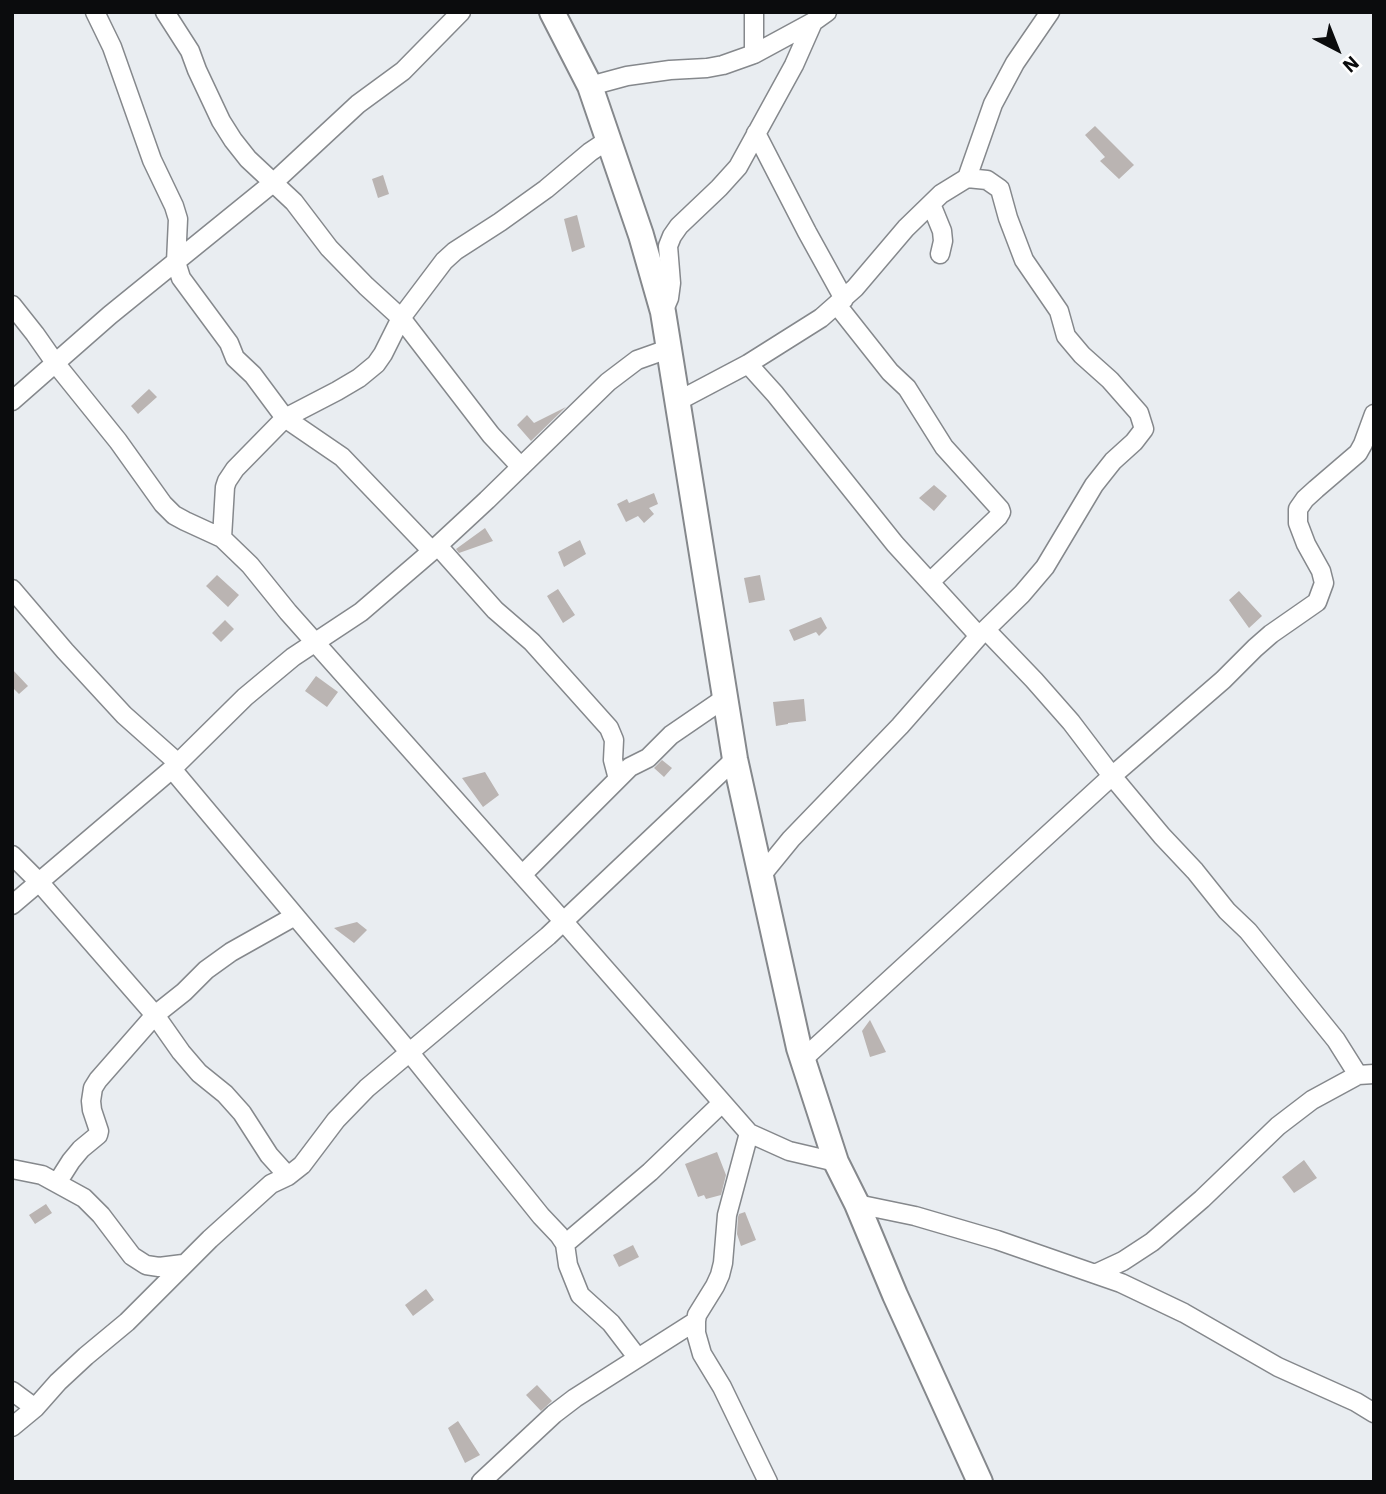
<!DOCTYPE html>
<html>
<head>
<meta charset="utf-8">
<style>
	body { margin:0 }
	#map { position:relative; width:1386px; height:1494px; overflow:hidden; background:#e9edf1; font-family:"IBM Plex Sans",sans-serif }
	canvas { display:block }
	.frame { position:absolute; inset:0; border:14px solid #0b0c0d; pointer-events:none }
	.north { position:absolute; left:1302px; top:14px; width:70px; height:70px; -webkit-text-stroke:5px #fff; paint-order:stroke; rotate:138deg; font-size:19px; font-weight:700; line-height:28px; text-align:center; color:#0b0c0d }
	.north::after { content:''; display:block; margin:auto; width:24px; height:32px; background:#0b0c0d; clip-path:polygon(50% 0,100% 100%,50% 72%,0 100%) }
</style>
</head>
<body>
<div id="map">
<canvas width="1386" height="1494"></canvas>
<div class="frame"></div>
<div class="north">N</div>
</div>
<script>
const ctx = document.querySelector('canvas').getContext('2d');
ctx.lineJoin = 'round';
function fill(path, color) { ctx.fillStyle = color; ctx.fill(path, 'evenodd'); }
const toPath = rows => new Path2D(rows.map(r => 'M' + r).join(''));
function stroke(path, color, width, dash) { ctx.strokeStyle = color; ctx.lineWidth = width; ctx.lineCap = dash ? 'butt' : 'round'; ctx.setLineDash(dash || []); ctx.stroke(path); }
const building = toPath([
	[1095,126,1134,165,1119,179,1100,161,1105,157,1085,135],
	[383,175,389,194,378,198,372,179],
	[577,215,585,247,572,252,564,219],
	[149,389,157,397,138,414,131,406],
	[566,407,531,441,517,425,527,415,534,423],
	[934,485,947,496,934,511,919,498],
	[654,493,658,504,649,508,654,514,644,523,638,516,626,522,617,504,627,499,629,503],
	[485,528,493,541,459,553,456,549],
	[580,540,586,554,564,567,558,552],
	[217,575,239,595,228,607,206,586],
	[760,575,765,600,749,603,744,578],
	[558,589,575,615,563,623,547,596],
	[1239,591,1262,616,1249,628,1229,600],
	[821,617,827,628,819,636,816,632,794,641,789,630],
	[225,620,234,629,221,642,212,633],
	[12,669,28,686,19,694,12,687],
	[316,676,338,692,327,707,305,691],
	[804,699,806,721,788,723,788,724,776,726,773,702],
	[662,760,672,768,664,777,654,768],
	[485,772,499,795,483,807,462,778],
	[357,922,367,930,354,943,334,928],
	[870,1020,886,1052,870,1057,862,1031],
	[717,1152,726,1175,721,1195,706,1199,704,1195,698,1197,685,1164],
	[1304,1160,1317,1178,1294,1193,1282,1177],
	[46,1204,52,1213,35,1224,29,1215],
	[745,1212,756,1240,741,1246,737,1234,738,1217,739,1214],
	[633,1245,639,1257,619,1267,613,1255],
	[426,1289,434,1300,413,1316,405,1305],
	[537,1385,552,1401,541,1411,526,1395],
	[458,1421,480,1455,465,1463,448,1428]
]);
const street = toPath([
	[95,12,112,47,152,160,174,206,178,219,176,262,181,278,229,343,235,358,253,375,285,418,235,469,227,481,225,487,222,538],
	[165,12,190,51,197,70,221,121,233,140,248,159,294,202,329,248,366,286,401,318,491,435,521,467],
	[754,12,754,54],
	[590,86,627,76,670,70,707,68,723,65,754,54,813,22,827,12],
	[756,133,807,232,844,299],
	[967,178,993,104,1015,63,1050,12],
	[931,204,942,231,943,241,940,254],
	[12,305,35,334,56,364,118,441,163,504,174,515,185,521,222,538,250,565,288,612,564,922,749,1133,789,1151,836,1162],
	[837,305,890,372,907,388,944,447,1000,509,1001,512,998,517,930,582],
	[663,312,669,298,671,283,668,246,672,236,679,226,719,188,738,167,794,65,813,22],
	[748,364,775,394,895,544,979,636],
	[12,401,110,315,274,182,358,104,403,71,461,12],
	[678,401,748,364,821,318,855,288,906,228,941,194,967,178,987,180,1000,189,1008,218,1024,260,1059,311,1066,336,1082,355,1110,380,1139,413,1144,429,1134,442,1113,461,1094,485,1045,567,1022,594,979,636,900,726,791,839,760,877],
	[438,546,495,610,532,642,609,728,614,740,613,760,618,779],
	[432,551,342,457,285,418,337,391,359,378,376,364,383,354,401,318,444,261,455,251,500,222,546,189,590,152,608,140],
	[12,589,65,651,124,715,178,763],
	[986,630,1034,680,1071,722,1112,776,1162,836,1195,871,1227,911,1248,931,1336,1040,1358,1075],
	[172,769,410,1053,541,1216,559,1235,565,1244,568,1265,580,1295,611,1323,637,1357],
	[12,855,40,883,155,1015,181,1052,199,1073,225,1094,242,1113,269,1155,288,1176],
	[522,875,630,767,648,758,671,735,725,698],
	[12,905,172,769,245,697,293,657,361,612,432,551,487,500,608,382,637,360,668,349],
	[803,1059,1112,776,1223,680,1255,648,1271,634,1317,602,1324,583,1321,571,1306,544,1298,523,1298,509,1305,499,1316,489,1358,453,1363,444,1374,414],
	[749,1133,727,1215,723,1263,720,1275,715,1286,697,1315,696,1321,696,1333,702,1354,722,1387,768,1482],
	[12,1169,42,1175,84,1198,101,1215,132,1256,146,1265,159,1267,183,1264],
	[57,1183,71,1161,81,1149,98,1135,99,1131,92,1110,91,1101,93,1088,98,1080,155,1015,184,992,206,970,231,952,295,916],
	[857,1204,915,1216,997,1240,1095,1274,1123,1261,1152,1242,1202,1199,1278,1126,1312,1100,1358,1075,1374,1074],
	[565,1244,650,1172,722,1103],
	[1095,1274,1121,1283,1184,1313,1278,1367,1356,1402,1374,1413],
	[12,1391,35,1408],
	[12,1427,35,1408,58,1382,86,1356,127,1322,210,1239,271,1184,288,1176,302,1165,336,1120,367,1088,548,936,735,759],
	[481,1482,554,1414,575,1398,696,1321]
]);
const secondary = toPath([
	[552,12,590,86,641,235,663,312,735,759,799,1048,836,1162,857,1204,895,1295,980,1482]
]);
fill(building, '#bab4b2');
stroke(street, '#85888c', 21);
stroke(secondary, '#85888c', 28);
stroke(street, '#fff', 18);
stroke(secondary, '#fff', 24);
</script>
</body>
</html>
